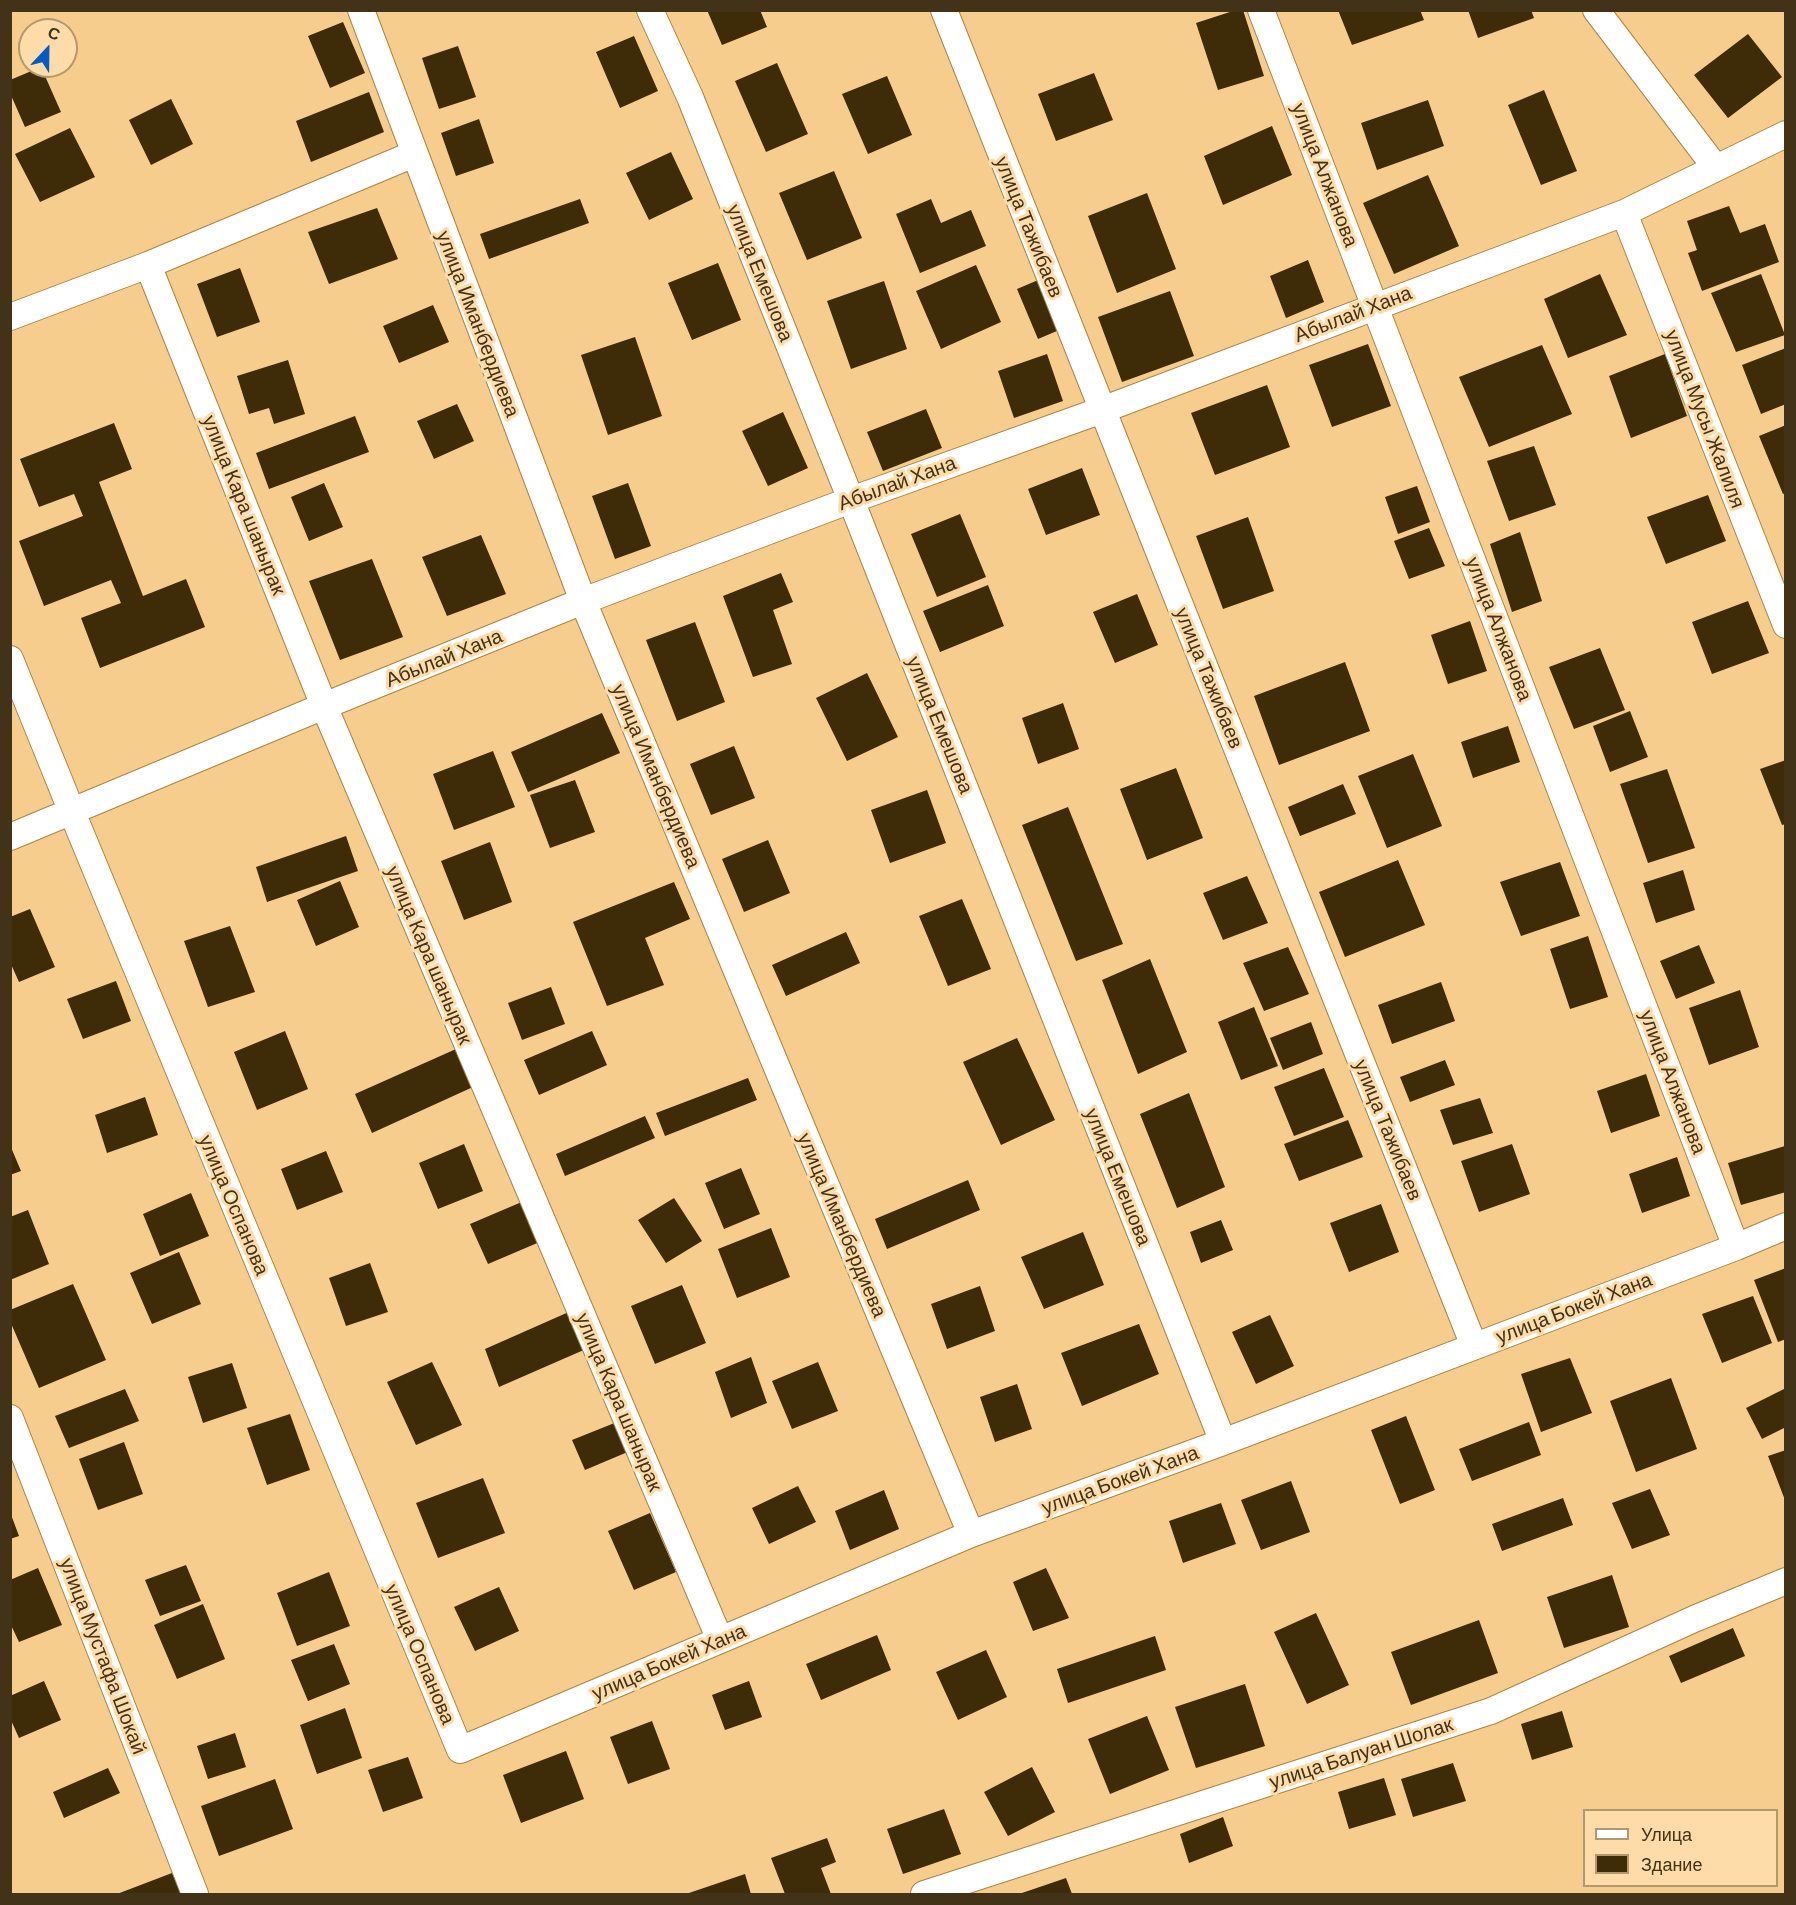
<!DOCTYPE html>
<html>
<head>
<meta charset="utf-8">
<style>
	body { margin:0 }
	#map { position:relative; width:1796px; height:1905px; overflow:hidden; background:#f6cd8d; font-family:Barlow,sans-serif }
	canvas { display:block }
	.frame { position:absolute; inset:0; border:12px solid #423217; pointer-events:none }
	.legend { position:absolute; left:1583px; top:1809px; width:195px; height:78px; box-sizing:border-box; background:#fddca9; border:2px solid #b2986f; margin:0; padding:8px 10px; list-style:none; font-size:18px; color:#423217 }
	.legend li { display:flex; align-items:center; gap:12px; height:30px }
	.legend b { width:30px; border:2px solid #b2986f }
	.north { position:absolute; left:18px; top:18px; width:60px; height:60px; box-sizing:border-box; background:#fddca9; border:2px solid #b2986f; border-radius:50%; rotate:22deg; font-size:16px; font-weight:700; line-height:24px; text-align:center; color:#423217 }
	.north::after { content:''; display:block; margin:auto; width:21px; height:27px; background:#065ac3; clip-path:polygon(50% 0,100% 100%,50% 72%,0 100%) }
</style>
</head>
<body>
<div id="map">
<canvas width="1796" height="1905"></canvas>
<div class="frame"></div>
<ul class="legend">
<li><b style="height:8px;background:#fff"></b>Улица</li>
<li><b style="height:16px;background:#3e2b07"></b>Здание</li>
</ul>
<div class="north">С</div>
</div>
<script>
const ctx = document.querySelector('canvas').getContext('2d');
ctx.lineJoin = 'round';
function fill(path, color) { ctx.fillStyle = color; ctx.fill(path, 'evenodd'); }
const toPath = rows => new Path2D(rows.map(r => 'M' + r).join(''));
function stroke(path, color, width, dash) { ctx.strokeStyle = color; ctx.lineWidth = width; ctx.lineCap = dash ? 'butt' : 'round'; ctx.setLineDash(dash || []); ctx.stroke(path); }
function write(font, color, halo, rows, align = 'center') {
  ctx.font = font + ' Barlow,sans-serif'; ctx.lineWidth = 6; ctx.setLineDash([]); ctx.textBaseline = 'middle'; ctx.strokeStyle = halo; ctx.fillStyle = color; for (const [text, x, y, turn = 0] of rows) {
    ctx.save(); ctx.translate(x, y); ctx.rotate((+turn || 0) * Math.PI / 180); ctx.textAlign = isNaN(turn) ? turn : align; if (halo) ctx.strokeText(text, 0, 0); ctx.fillText(text, 0, 0); ctx.restore();
  }
}
const building = toPath([
	[707,10,760,10,767,27,722,45],
	[1236,10,1243,10,1264,76,1218,90,1196,23],
	[1338,10,1420,10,1424,20,1352,45],
	[1468,10,1531,10,1534,18,1478,38],
	[343,22,365,73,330,88,308,36],
	[1748,34,1782,77,1728,118,1694,75],
	[634,36,658,91,620,108,596,52],
	[458,46,476,97,439,109,422,58],
	[777,63,808,134,766,152,735,81],
	[41,67,61,112,25,127,10,93,10,80],
	[1094,73,1113,120,1056,141,1038,94],
	[887,76,912,135,868,154,842,94],
	[1544,90,1577,171,1541,185,1508,105],
	[369,92,384,132,311,162,296,121],
	[171,99,193,144,151,165,129,120],
	[1428,100,1444,146,1377,170,1361,123],
	[479,119,494,163,456,176,441,133],
	[1272,126,1292,175,1223,205,1204,156],
	[70,128,95,177,40,202,15,154],
	[671,152,693,199,649,220,626,173],
	[834,171,862,238,807,260,779,193],
	[1428,175,1459,246,1394,274,1363,203],
	[1147,193,1176,269,1117,293,1088,216],
	[580,199,589,223,489,259,480,234],
	[931,199,941,223,971,210,986,246,920,273,896,214],
	[1729,206,1740,233,1765,224,1779,262,1702,291,1688,253,1697,250,1687,221],
	[377,208,398,259,329,284,308,232],
	[1308,260,1324,302,1286,318,1270,276],
	[718,263,741,320,692,340,668,283],
	[976,265,1001,322,941,349,916,291],
	[240,268,260,322,217,337,197,284],
	[1600,274,1627,335,1568,358,1544,299],
	[1761,274,1785,335,1736,352,1711,293],
	[1043,278,1064,328,1038,339,1017,289],
	[884,281,907,349,851,369,827,301],
	[1170,291,1194,356,1122,382,1098,317],
	[433,305,449,342,399,363,383,326],
	[635,337,662,416,608,435,581,355],
	[1368,344,1391,406,1332,427,1309,365],
	[1542,345,1572,414,1489,447,1459,377],
	[1786,348,1786,404,1761,414,1742,365],
	[1047,354,1063,401,1014,418,998,371],
	[1665,354,1687,416,1631,438,1609,376],
	[288,360,305,414,274,424,269,408,249,414,237,376],
	[1267,385,1290,447,1215,475,1191,413],
	[457,404,474,441,434,459,417,421],
	[926,409,942,448,883,471,867,432],
	[783,412,808,468,768,486,742,431],
	[355,416,369,452,269,489,256,453],
	[114,423,132,469,99,482,143,596,186,579,205,627,100,668,81,618,121,603,111,580,44,606,19,541,83,516,74,494,39,507,20,459],
	[1786,425,1786,493,1783,494,1759,436],
	[1534,446,1556,505,1509,521,1487,461],
	[1082,468,1100,515,1046,535,1028,489],
	[324,483,343,527,309,541,291,497],
	[628,483,651,546,615,559,592,496],
	[1417,486,1430,522,1398,534,1385,497],
	[1708,495,1726,541,1666,564,1647,517],
	[960,514,986,577,937,597,911,534],
	[1248,517,1274,591,1223,609,1196,536],
	[1429,528,1445,566,1409,579,1394,541],
	[1520,532,1542,601,1512,612,1490,544],
	[481,535,506,594,447,616,422,557],
	[372,559,403,637,340,660,309,581],
	[781,573,793,602,773,610,792,664,753,677,723,596],
	[988,585,1004,626,940,652,923,611],
	[1137,594,1158,645,1115,663,1093,612],
	[1748,601,1769,653,1712,674,1692,622],
	[1470,621,1487,671,1448,684,1431,635],
	[695,622,725,702,677,721,646,640],
	[1600,648,1625,710,1574,729,1549,667],
	[1345,662,1370,731,1279,765,1254,696],
	[867,673,898,737,847,761,816,698],
	[1063,703,1079,749,1038,764,1022,718],
	[1630,711,1648,757,1610,772,1593,726],
	[602,713,620,753,528,792,511,752],
	[1508,726,1520,762,1473,778,1461,742],
	[734,746,755,798,711,815,690,764],
	[493,751,515,807,454,830,433,774],
	[1413,754,1442,826,1387,848,1358,776],
	[1786,760,1786,824,1782,825,1760,769],
	[1176,768,1203,838,1147,860,1120,789],
	[1667,769,1695,848,1648,863,1620,784],
	[575,780,595,832,550,848,530,795],
	[1343,784,1356,814,1300,836,1288,807],
	[927,790,946,843,890,863,871,810],
	[1068,807,1123,944,1076,961,1022,825],
	[346,836,358,871,267,902,256,867],
	[768,840,790,893,744,912,722,859],
	[490,842,512,902,464,920,441,861],
	[1398,860,1425,925,1345,957,1319,892],
	[1560,862,1580,916,1521,936,1500,882],
	[1683,870,1695,910,1656,923,1643,883],
	[1247,876,1268,923,1223,940,1203,893],
	[340,881,359,927,316,946,297,900],
	[674,882,690,919,645,938,664,985,607,1006,573,922],
	[962,899,991,969,948,986,919,916],
	[30,909,55,967,19,982,10,962,10,917],
	[230,926,255,992,208,1007,184,941],
	[846,932,860,963,786,996,772,965],
	[1588,936,1608,997,1570,1009,1550,949],
	[1699,945,1715,983,1676,999,1660,961],
	[1288,947,1309,994,1264,1011,1243,963],
	[1150,959,1187,1052,1138,1074,1102,980],
	[116,981,131,1021,83,1039,67,999],
	[1441,982,1455,1021,1392,1044,1378,1005],
	[551,987,565,1024,522,1040,508,1003],
	[1740,990,1759,1047,1709,1065,1689,1008],
	[1254,1007,1278,1066,1241,1080,1218,1022],
	[1311,1022,1323,1054,1283,1070,1270,1038],
	[285,1031,308,1089,257,1110,234,1052],
	[592,1031,607,1065,539,1095,524,1060],
	[1017,1038,1055,1120,1001,1145,963,1062],
	[456,1049,473,1087,372,1133,355,1094],
	[1445,1060,1455,1085,1410,1102,1400,1077],
	[1324,1068,1344,1117,1294,1136,1274,1087],
	[1646,1074,1660,1116,1611,1133,1597,1091],
	[748,1078,757,1100,665,1136,656,1113],
	[1189,1093,1225,1187,1177,1208,1140,1114],
	[145,1097,158,1135,107,1153,95,1115],
	[1480,1098,1493,1133,1453,1145,1440,1110],
	[645,1116,655,1138,565,1176,556,1154],
	[1348,1120,1363,1157,1299,1181,1284,1144],
	[464,1144,483,1191,438,1209,419,1163],
	[1512,1144,1530,1194,1479,1212,1461,1161],
	[10,1145,21,1171,10,1175],
	[1785,1146,1786,1192,1741,1205,1728,1163],
	[326,1151,343,1192,297,1210,281,1169],
	[1677,1157,1690,1196,1642,1213,1629,1174],
	[741,1168,760,1214,724,1229,705,1183],
	[968,1180,980,1210,887,1249,875,1219],
	[191,1193,209,1236,160,1256,143,1214],
	[674,1198,702,1241,666,1263,638,1220],
	[524,1201,542,1241,488,1264,470,1224],
	[1381,1204,1399,1252,1349,1272,1330,1223],
	[28,1210,49,1264,10,1280,10,1217],
	[1221,1220,1233,1250,1201,1263,1190,1232],
	[771,1228,790,1277,737,1298,718,1249],
	[1083,1232,1104,1285,1044,1309,1021,1257],
	[179,1252,201,1304,152,1324,130,1273],
	[370,1263,388,1312,346,1326,329,1278],
	[1786,1268,1786,1339,1778,1342,1754,1280],
	[73,1284,106,1360,39,1388,10,1321,10,1310],
	[682,1285,706,1343,655,1364,631,1306],
	[980,1286,995,1331,947,1349,931,1304],
	[1753,1296,1772,1343,1722,1363,1702,1314],
	[571,1311,586,1349,499,1387,485,1349],
	[1270,1315,1294,1366,1256,1384,1232,1332],
	[1139,1324,1159,1374,1082,1406,1061,1353],
	[751,1357,767,1403,731,1418,715,1372],
	[1570,1358,1592,1413,1541,1432,1521,1374],
	[432,1362,462,1425,416,1445,387,1382],
	[818,1362,838,1411,792,1429,772,1381],
	[232,1363,247,1408,203,1423,188,1377],
	[1671,1378,1697,1449,1636,1472,1610,1401],
	[1017,1384,1032,1429,995,1442,980,1397],
	[1786,1388,1786,1427,1762,1439,1746,1408],
	[125,1389,139,1421,69,1448,55,1416],
	[290,1414,310,1470,267,1485,247,1428],
	[1406,1416,1435,1490,1400,1504,1371,1430],
	[617,1422,630,1451,585,1470,572,1440],
	[1529,1422,1541,1455,1472,1481,1459,1449],
	[124,1442,143,1494,98,1510,79,1459],
	[1786,1450,1786,1500,1785,1500,1768,1456],
	[483,1478,505,1533,438,1558,416,1503],
	[1291,1481,1310,1532,1261,1550,1241,1500],
	[798,1486,816,1522,769,1544,752,1508],
	[1650,1489,1670,1535,1632,1549,1612,1503],
	[884,1490,899,1529,850,1550,835,1511],
	[1563,1498,1573,1525,1502,1551,1492,1524],
	[1221,1503,1236,1544,1183,1563,1169,1521],
	[10,1512,19,1536,10,1539],
	[650,1513,676,1572,634,1590,608,1531],
	[186,1565,201,1601,160,1616,145,1580],
	[38,1568,62,1625,19,1642,10,1623,10,1580],
	[1046,1568,1069,1618,1033,1631,1013,1582],
	[329,1572,350,1626,297,1646,277,1593],
	[1612,1575,1629,1627,1564,1648,1547,1597],
	[499,1587,519,1631,475,1651,454,1607],
	[203,1604,225,1659,177,1679,154,1625],
	[1316,1613,1349,1685,1307,1704,1274,1632],
	[1479,1620,1498,1673,1411,1705,1391,1652],
	[1733,1628,1745,1656,1681,1683,1669,1656],
	[877,1635,891,1670,821,1700,806,1664],
	[1155,1636,1166,1670,1068,1703,1057,1669],
	[334,1644,350,1684,308,1701,291,1660],
	[986,1650,1007,1697,958,1720,936,1672],
	[44,1681,61,1720,19,1738,10,1718,10,1696],
	[749,1681,762,1717,725,1730,712,1695],
	[1245,1684,1265,1746,1196,1768,1175,1707],
	[345,1708,362,1758,317,1774,300,1725],
	[1562,1711,1573,1747,1532,1760,1521,1724],
	[1147,1716,1169,1770,1110,1794,1088,1739],
	[652,1721,670,1769,628,1784,610,1737],
	[235,1733,246,1767,208,1779,197,1746],
	[566,1751,584,1799,521,1823,503,1775],
	[408,1757,423,1798,383,1812,368,1770],
	[1453,1763,1466,1801,1413,1817,1401,1779],
	[1032,1767,1055,1812,1008,1836,984,1792],
	[108,1768,120,1793,64,1818,53,1792],
	[1384,1778,1396,1815,1349,1829,1338,1792],
	[275,1779,293,1829,219,1856,201,1806],
	[944,1809,961,1854,903,1874,887,1829],
	[1223,1817,1233,1846,1189,1863,1180,1834],
	[827,1838,836,1862,821,1868,831,1894,785,1894,771,1858],
	[172,1873,181,1894,117,1894],
	[745,1874,751,1894,686,1894],
	[1066,1878,1072,1894,1019,1894]
]);
const minor = toPath([
	[361,10,583,601,971,1534],
	[650,10,690,97,851,500,1223,1442],
	[944,10,1474,1346],
	[1261,10,1736,1247],
	[1596,10,1716,168],
	[1624,213,1786,625],
	[148,265,324,706,720,1640],
	[10,317,148,265,414,154],
	[10,659,72,812,460,1750,971,1534,1223,1442,1736,1247,1786,1226],
	[10,837,324,706,583,601,851,500,1102,410,1624,213,1786,134],
	[10,1418,195,1894],
	[924,1894,1491,1711,1694,1619,1786,1581]
]);
const streetNames = [
	["улица Алжанова",1325,175,69],
	["улица Тажибаев",1029,227,68],
	["улица Емешова",760,273,68],
	["Абылай Хана",1353,314,-21],
	["улица Иманбердиева",478,324,69],
	["улица Мусы Жалиля",1705,419,69],
	["Абылай Хана",897,483,-20],
	["улица Кара шанырак",244,505,68],
	["улица Алжанова",1499,629,69],
	["Абылай Хана",444,658,-22],
	["улица Тажибаев",1209,678,68],
	["улица Емешова",940,725,68],
	["улица Иманбердиева",656,776,67],
	["улица Кара шанырак",429,955,67],
	["улица Алжанова",1673,1082,69],
	["улица Тажибаев",1388,1130,68],
	["улица Емешова",1118,1177,68],
	["улица Оспанова",234,1205,67],
	["улица Иманбердиева",842,1225,67],
	["улица Бокей Хана",1574,1308,-21],
	["улица Кара шанырак",619,1402,67],
	["улица Бокей Хана",1120,1480,-20],
	["улица Оспанова",420,1654,67],
	["улица Мустафа Шокай",103,1656,69],
	["улица Бокей Хана",669,1662,-23],
	["улица Балуан Шолак",1361,1753,-18]
];
fill(building, '#3e2b07');
stroke(minor, '#aa8444', 28);
stroke(minor, '#fff', 26);
write('20px', '#423217', '#fddca9', streetNames);
</script>
</body>
</html>
